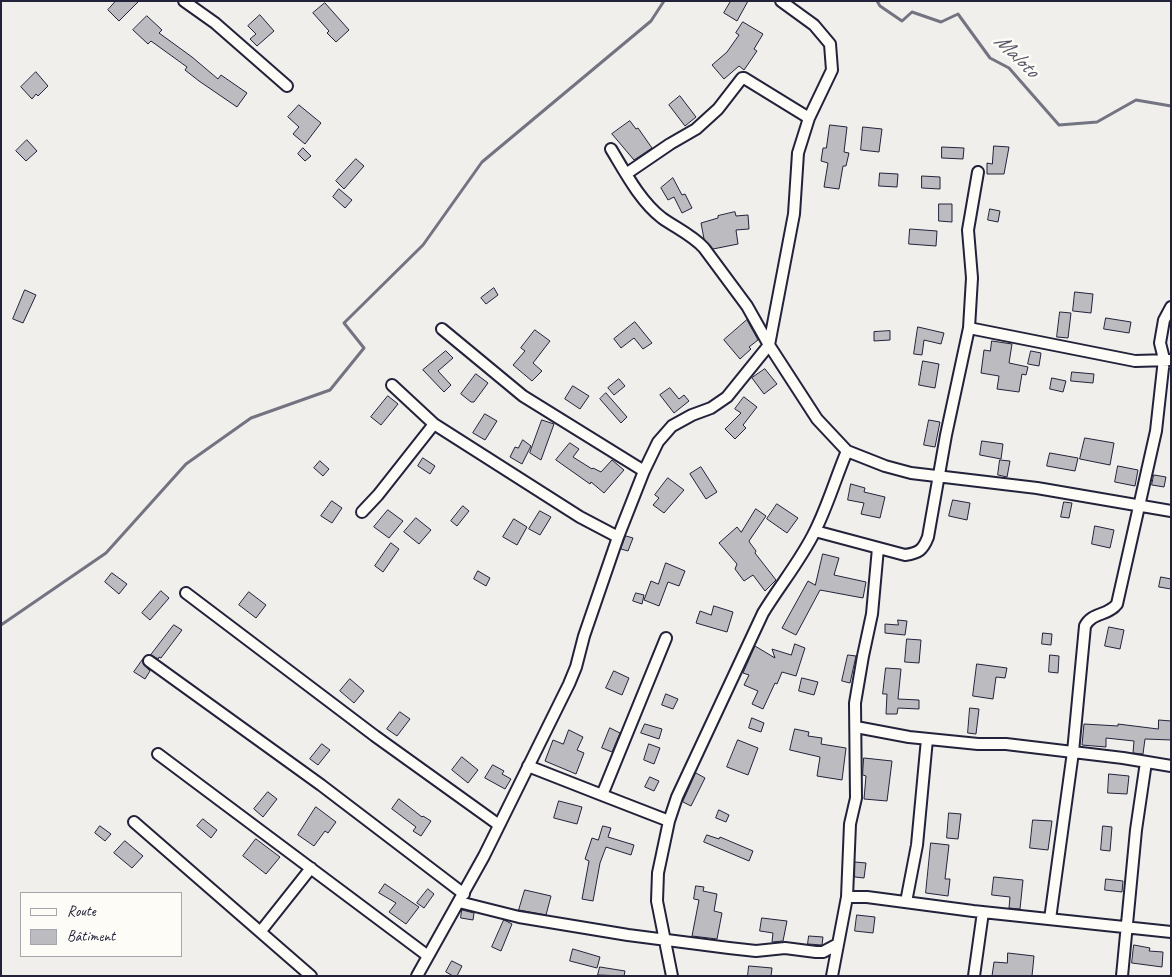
<!DOCTYPE html>
<html>
<head>
<meta charset="utf-8">
<style>
	body { margin:0 }
	#map { position:relative; width:1172px; height:977px; overflow:hidden; background:#f0efec; font-family:Caveat,sans-serif }
	canvas { display:block }
	.frame { position:absolute; inset:0; border:2px solid #22223b; pointer-events:none }
	.legend { position:absolute; left:20px; top:892px; width:162px; height:65px; box-sizing:border-box; background:#fdfcf7; border:1px solid #a5a5ac; margin:0; padding:6px 9px; list-style:none; font-size:15px; color:#22223b }
	.legend li { display:flex; align-items:center; gap:10px; height:25px }
	.legend b { width:25px; border:1px solid #a5a5ac }
</style>
</head>
<body>
<div id="map">
<canvas width="1172" height="977"></canvas>
<div class="frame"></div>
<ul class="legend">
<li><b style="height:6px;background:#fdfcf7"></b>Route</li>
<li><b style="height:14px;background:#bcbcc0"></b>Bâtiment</li>
</ul>
</div>
<script>
const g = document.querySelector('canvas').getContext('2d');
g.lineJoin = 'round';
function stroke(path, color, width, dash) { g.strokeStyle = color; g.lineWidth = width; g.lineCap = dash ? 'butt' : 'round'; g.setLineDash(dash || []); g.stroke(path); }
function fillPath(path, color) { g.fillStyle = color; g.fill(path, 'evenodd'); }
function write(font, color, halo, rows, align = 'center') {
  g.font = font + ' Caveat,sans-serif'; g.lineWidth = 5; g.setLineDash([]); g.textBaseline = 'middle'; g.strokeStyle = halo; g.fillStyle = color; for (const [text, x, y, turn = 0] of rows) {
    g.save(); g.translate(x, y); g.rotate((+turn || 0) * Math.PI / 180); g.textAlign = isNaN(turn) ? turn : align; if (halo) g.strokeText(text, 0, 0); g.fillText(text, 0, 0); g.restore();
  }
}
stroke(new Path2D(`
	M877,1L880,6L902,21L912,12L941,22L958,14L990,58L1009,68L1059,125L1097,122L1136,100L1171,106
	M1,625L106,553L186,464L251,418L330,390L364,348L344,323L423,245L482,162L651,21L664,1`), '#737381', 3);
const building = new Path2D(`
	M116,1H139L119,21L108,10Z
	M731,1H748L737,21L724,13Z
	M325,3L349,30L336,42L327,33L329,31L313,13Z
	M260,15L274,31L257,46L250,39L256,34L248,26Z
	M147,16L162,30L159,33L192,57L218,79L221,75L247,93L237,107L199,81L185,70L187,67L151,41L148,44L133,30Z
	M743,22L763,34L754,49L757,51L744,70L739,66L724,79L712,65L727,52L739,35L736,33Z
	M36,72L48,86L38,96L36,94L32,99L21,87Z
	M680,96L696,117L685,126L669,105Z
	M299,105L321,123L305,144L293,134L299,127L288,117Z
	M630,121L636,129L638,128L652,148L634,160L612,134Z
	M830,125L847,127L844,152L849,153L846,166H843L839,189L824,187L828,163L821,161L823,148H826Z
	M863,127L882,129L879,152L861,150Z
	M27,140L37,151L26,161L16,151Z
	M994,146L1009,147L1004,174H987V163L992,164Z
	M942,147L964,148L963,159L942,158Z
	M303,148L311,156L305,161L298,154Z
	M356,159L364,166L344,189L336,181Z
	M880,173L898,174L897,187L879,186Z
	M922,176L940,177V189L922,188Z
	M673,178L682,195L685,194L692,208L682,213L674,197L668,200L661,188Z
	M339,189L352,200L345,208L333,197Z
	M939,204H952V222L939,221Z
	M990,209L1000,211L998,222L988,220Z
	M735,212L736,216L748,215L749,229L736,230L738,244L713,249L704,239L701,223L718,218V216Z
	M910,229L937,231L936,246L909,244Z
	M494,288L498,295L486,304L481,298Z
	M25,290L36,295L23,323L13,319Z
	M1075,292L1093,294L1091,313L1073,311Z
	M1060,312L1071,313L1068,338L1057,337Z
	M1106,318L1131,322L1129,333L1104,329Z
	M747,320L758,340L749,347L751,349L740,359L724,340Z
	M635,322L652,343L643,349L634,338L621,348L614,339Z
	M918,327L944,333L941,344L924,340L922,355L914,354Z
	M535,330L550,341L533,363L542,371L532,381L513,365L525,351L521,348Z
	M890,331V340L874,341V332Z
	M992,341L1012,344L1009,363L1028,367L1026,375L1022,374L1019,392L997,389L999,376L981,373L984,350L990,351Z
	M446,351L453,358L438,371L451,385L444,392L423,370Z
	M1031,351L1041,353L1039,366L1028,364Z
	M923,361L939,364L935,388L919,385Z
	M765,369L777,384L764,394L752,378Z
	M1072,372L1094,374L1093,383L1071,381Z
	M476,374L488,383L474,402H471L461,394Z
	M1052,378L1066,381L1063,392L1050,389Z
	M619,379L625,386L614,395L608,388Z
	M573,386L589,396L580,409L565,399Z
	M670,388L679,399L684,395L689,401L674,413L660,395Z
	M606,393L627,417L621,423L600,399Z
	M388,396L398,404L381,425L371,417Z
	M744,397L757,407L743,425L746,428L735,439L725,429L741,413L735,409Z
	M485,414L497,421L485,440L473,433Z
	M542,420L554,424L541,460L530,453Z
	M929,420L940,422L935,447L924,445Z
	M1085,438L1114,443L1110,465L1080,459Z
	M523,440L531,446L522,464L510,457L515,447L518,448Z
	M982,441L1003,444L1001,459L980,455Z
	M570,443L579,449L573,457L592,469L593,468L601,472L612,460L624,470L604,493L591,482L590,484L556,460Z
	M1050,453L1078,458L1075,471L1047,466Z
	M423,458L435,466L430,474L418,466Z
	M1000,460L1010,461L1007,477L998,475Z
	M320,461L329,469L323,476L314,468Z
	M1118,466L1138,470L1135,486L1115,482Z
	M701,467L717,492L706,499L690,474Z
	M1154,475L1166,477L1164,487L1152,485Z
	M668,478L684,490L664,513L653,505L659,498L655,495Z
	M851,484L865,488L864,492L885,497L880,518L861,514L864,503L848,500Z
	M953,500L970,503L967,520L949,516Z
	M332,501L342,508L332,523L321,516Z
	M1064,502L1072,503L1069,518L1061,517Z
	M777,504L798,518L787,533L767,519Z
	M463,506L469,511L457,526L451,521Z
	M756,509L766,516L749,541L750,543L756,551L755,553L776,580L765,591L753,575L744,581L735,569L737,564L719,543L737,527L741,532Z
	M388,510L403,521L389,538L374,527Z
	M540,511L551,517L540,535L529,529Z
	M416,518L431,530L419,544L404,532Z
	M514,519L527,527L517,545L503,537Z
	M1095,526L1114,530L1110,548L1092,544Z
	M626,536L633,538L628,551L621,549Z
	M391,543L399,549L383,572L375,566Z
	M823,554L839,558L834,575L866,582L863,598L820,590L796,635L782,628L808,581L815,585Z
	M666,563L685,571L679,586L668,582L659,606L644,600L651,581L658,584Z
	M478,571L490,578L486,586L474,579Z
	M112,573L127,584L119,594L105,582Z
	M1161,577L1171,579V589L1159,587Z
	M161,591L169,598L150,620L142,613Z
	M249,592L266,605L256,618L239,605Z
	M636,593L644,595L642,604L633,601Z
	M714,606L733,612L727,632L696,623L700,611L711,615Z
	M898,620L907,621L905,635L885,633V624L898,625Z
	M174,625L182,630L161,658L159,657L158,659L151,655Z
	M1109,627L1124,630L1120,649L1105,646Z
	M1043,633L1052,634L1051,645L1042,644Z
	M907,639L921,640L919,663L905,662Z
	M795,644L805,648L796,676L782,672L777,684L775,683L763,709L752,704L758,691L744,685L749,675L743,673L755,646L775,658L772,649L791,655Z
	M848,655L856,656L850,683L842,681Z
	M1050,655L1059,656L1058,673L1049,672Z
	M143,659V664L150,671L145,679L134,672Z
	M977,664L1007,668L1005,678L996,677L993,699L973,696Z
	M886,668L901,669L898,699L919,700V709L898,708L897,714H886L887,694H883Z
	M614,671L629,678L622,695L606,688Z
	M802,678L818,682L814,695L799,691Z
	M350,679L364,691L354,703L340,691Z
	M666,694L678,699L673,709L662,705Z
	M970,708L979,709L976,734L968,733Z
	M400,712L410,719L397,736L387,729Z
	M752,718L764,723L761,732L749,728Z
	M1159,720L1171,721V740L1145,739L1143,754L1133,753L1134,741L1106,738V747L1082,745L1084,724L1118,726V724L1158,729Z
	M645,724L662,729L659,739L641,733Z
	M610,728L620,733L612,752L602,748Z
	M795,729L809,732L808,736L822,738L821,744L846,748L842,780L817,776L820,757L790,750Z
	M569,730L583,737L577,750L584,753L576,774L545,761L553,740L563,744Z
	M738,740L758,748L748,775L727,767Z
	M322,744L330,750L318,765L310,759Z
	M649,744L660,748L654,764L644,760Z
	M462,757L478,770L468,783L452,770Z
	M864,758L892,761L887,801L864,799L866,776L863,775Z
	M493,765L504,771L502,774L511,779L505,789L485,778Z
	M696,773L705,778L691,806L683,802Z
	M1109,774L1129,776L1127,794L1108,793Z
	M650,777L659,781L654,791L645,787Z
	M268,792L277,799L263,817L254,809Z
	M399,799L422,817L423,816L431,821L421,836L413,831L416,827L392,809Z
	M559,801L582,807L577,824L554,818Z
	M316,807L336,822L328,833L325,831L314,846L298,835Z
	M719,810L729,815L726,822L716,818Z
	M949,813L961,814L958,839L947,838Z
	M203,819L217,830L211,838L197,826Z
	M1033,820L1052,821L1048,850L1030,848Z
	M100,826L111,834L105,841L95,833Z
	M603,826L611,828L608,837L634,845L631,855L606,847L600,863L593,901L582,899L589,861L585,859L592,838L598,840Z
	M1103,826L1112,827L1110,851L1101,850Z
	M707,835L719,839L720,837L753,851L749,861L704,842Z
	M256,839L280,857L266,874L243,856Z
	M125,841L143,856L132,868L114,853Z
	M931,843L949,845L945,879H950L948,896L926,893Z
	M855,862L866,863L864,878L855,877Z
	M994,877L1023,880L1020,909L1009,908L1010,897L992,895Z
	M1106,879L1123,881L1122,892L1105,890Z
	M385,884L419,907L406,924L389,912L396,903L379,893Z
	M696,886L704,887L703,891L717,894L714,911L722,913L717,939L692,936L699,900L694,899Z
	M428,889L434,894L424,908L417,903Z
	M525,890L551,896L546,915L519,910Z
	M462,910L474,913L473,920L461,918Z
	M857,915L875,917L873,933L855,931Z
	M762,918L787,921L783,941L772,942L773,933L760,931Z
	M504,920L512,924L501,951L492,947Z
	M809,936L823,937L822,945L808,944Z
	M1134,945L1150,948L1149,951L1163,952L1162,967L1132,963Z
	M573,949L600,957L597,968L570,961Z
	M1008,953L1034,956L1032,976H992L994,962L1007,963Z
	M452,961L462,966L457,976H453L446,972Z
	M749,966L772,968L771,976H748Z
	M600,967L625,971L624,976L598,975Z`);
fillPath(building, '#bcbcc0');
stroke(building, '#22223b', 1);
const street = new Path2D(`
	M184,1L215,23L287,86
	M611,149C625,172 640,201 662,218C676,228 692,235 704,248L747,306L769,345L817,419L847,451L885,466L911,473L1037,488L1171,511
	M626,174L670,144L696,129L718,109L742,78H744L809,118
	M969,328L1135,361L1170,360
	M442,329L523,396L644,471
	M392,385L434,424L580,517L618,537
	M362,512L378,495L434,424
	M815,531L905,555C919,553 923,550 928,537L946,435L969,328L972,278L968,230L978,172
	M186,593L375,736L499,825
	M666,638L602,795L669,821
	M149,661L321,785L464,894
	M856,727L909,737L978,744H1006L1123,758L1171,766
	M158,754L428,956
	M528,766L602,795
	M134,822L311,976
	M847,897L850,824L856,798L855,703L863,656L872,614L878,548
	M459,902L519,917L628,935L729,948L756,951L785,948L816,952H823L838,944
	M906,902L917,845L927,739
	M1050,919L1073,752L1085,626C1092,612 1108,616 1117,604L1156,431L1164,359L1160,343L1164,320L1171,307
	M261,931L311,868
	M417,976L484,856L569,684L576,667L584,636L618,537L644,471L658,442L672,426L692,415L711,408L727,397L769,345L794,214L798,153L809,118L832,70L830,44L814,25L781,1
	M672,976L657,901L658,873L669,821L677,797L763,613C780,585 801,560 815,531C828,505 836,477 847,451
	M832,976L847,897H867L973,911L1171,932
	M974,976L983,912
	M1122,976L1136,830L1146,762`);
stroke(street, '#22223b', 14);
stroke(street, '#fdfcf7', 10);
write('italic 22px', '#58586a', '#fdfcf7', [
	["Maloto",1016,56,44]
]);
</script>
</body>
</html>
